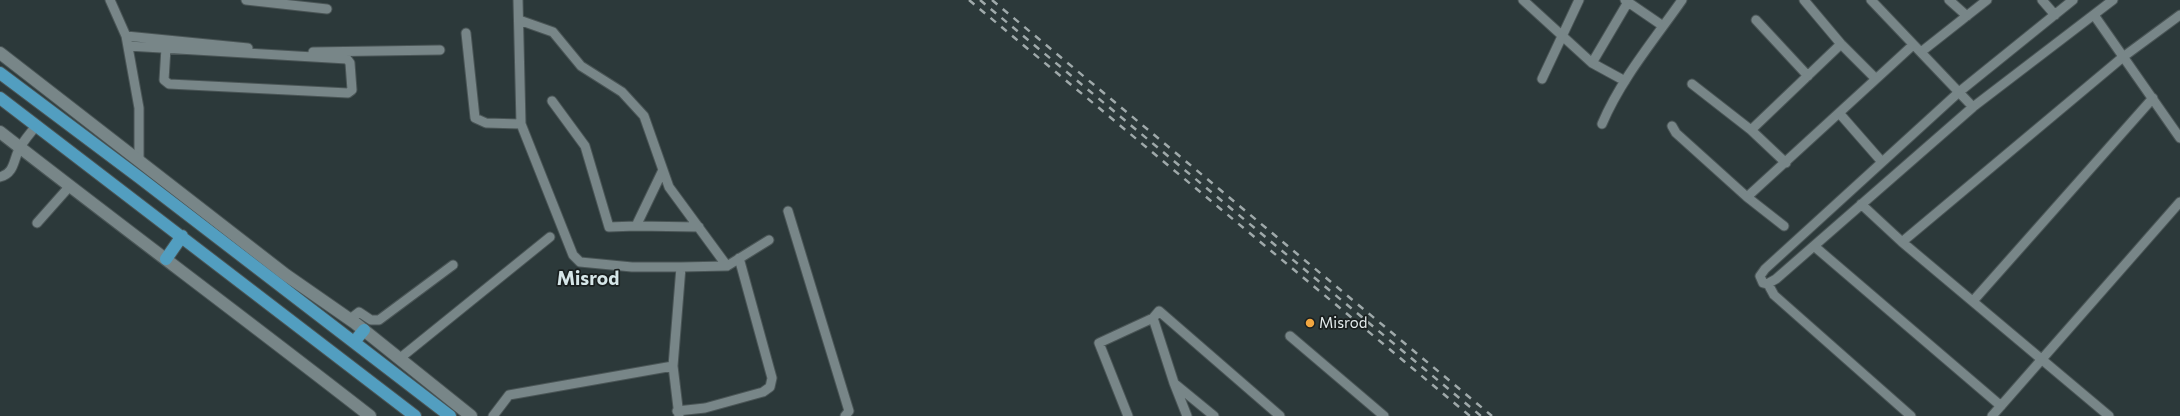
<!DOCTYPE html>
<html>
<head>
<meta charset="utf-8">
<style>
	body { margin:0 }
	canvas { display:block; background:#2c393a }
</style>
</head>
<body>
<canvas width="2180" height="416"></canvas>
<script>
const g = document.querySelector('canvas').getContext('2d');
g.lineJoin = 'round';
function stroke(path, color, width, dash) { g.strokeStyle = color; g.lineWidth = width; g.lineCap = dash ? 'butt' : 'round'; g.setLineDash(dash || []); g.stroke(path); }
function write(font, color, halo, rows, align = 'center') {
  g.font = font + ' Commissioner,sans-serif'; g.lineWidth = 3.5; g.setLineDash([]); g.textBaseline = 'middle'; g.strokeStyle = halo; g.fillStyle = color; for (const [text, x, y, turn = 0] of rows) {
    g.save(); g.translate(x, y); g.rotate((+turn || 0) * Math.PI / 180); g.textAlign = isNaN(turn) ? turn : align; if (halo) g.strokeText(text, 0, 0); g.fillText(text, 0, 0); g.restore();
  }
}
const street = new Path2D(`
	M110,0L126,36L139,108V161
	M246,0L327,9
	M518,0L521,124L573,255L580,262L632,267H681L673,366L679,416
	M1523,0L1592,63L1625,81
	M1625,0L1663,26
	M1804,0L1841,44L1876,79L1913,45
	M1871,0L1973,107
	M1949,0L1967,16
	M2042,0L2055,15
	M2073,0L1959,92L1765,269L1760,276L1763,283L1767,284L1776,279L1973,107L2113,0
	M2094,15L2180,138
	M519,20L553,32L581,66L622,92L644,116L669,187L727,266
	M1756,20L1808,76
	M466,33L475,118L486,123L521,124
	M126,36L248,48
	M128,46L347,59L350,63L352,90L348,93L169,84L164,80L166,48
	M313,52L440,50
	M1921,52L1987,0
	M1592,63L1628,2
	M1542,79L1579,0
	M1692,84L1751,130L1786,163
	M552,101L585,146L609,227L636,226L662,172
	M1840,114L1882,162
	M1602,124C1621,79 1654,40 1682,0
	M1672,126L1676,133L1747,197L1784,226
	M1751,130L1841,44
	M0,177C16,173 13,157 21,146C25,139 31,132 37,125
	M1747,197L1876,79
	M1861,204L1902,242L2109,416
	M788,211L849,411L845,416
	M37,223L69,187
	M636,226L699,227
	M1902,242L2123,57L2180,15
	M1814,246L2001,406
	M681,267L727,266L769,240
	M1768,284L1774,295L1911,416
	M1973,301L2153,98
	M1153,318L1174,383L1187,416
	M350,319L359,312L371,320H379L453,265
	M1290,336L1384,416
	M399,359L550,237
	M1175,384L1214,416
	M677,411L705,408L763,392L770,387L772,378L739,258
	M493,416L509,395L673,366
	M1128,416L1099,343L1153,318L1159,311L1280,416
	M1992,416L2180,202`);
const secondary = new Path2D(`
	M0,53L286,275L355,323L471,416
	M0,132C123,228 247,320 370,416`);
const primary = new Path2D(`
	M0,73L140,178L450,416
	M0,98L415,416
	M166,259L182,236
	M354,342L364,330`);
stroke(street, '#4a5556', 11);
stroke(secondary, '#4a5556', 14);
stroke(primary, '#4a5556', 14);
stroke(street, '#788688', 9);
stroke(secondary, '#788688', 12);
stroke(primary, '#529ec0', 12);
stroke(new Path2D(`
	M969,0L1470,416
	M980,0L1481,416
	M992,0L1492,416`), '#9fa9aa', 2.5, [7, 7]);
for (const [x, y, r, color] of [
	[1310,323,5,"#f1a640"]
]) { const dot = new Path2D(); dot.arc(x, y, r, 0, 2 * Math.PI); g.fillStyle = color; g.fill(dot); stroke(dot, '#191f1f', 1.5); }
write('15px', '#e5edee', '#191f1f', [
	["Misrod",1319,323]
], 'left');
write('bold 19px', '#d6e6e8', '#191f1f', [
	["Misrod",588,279]
]);
</script>
</body>
</html>
